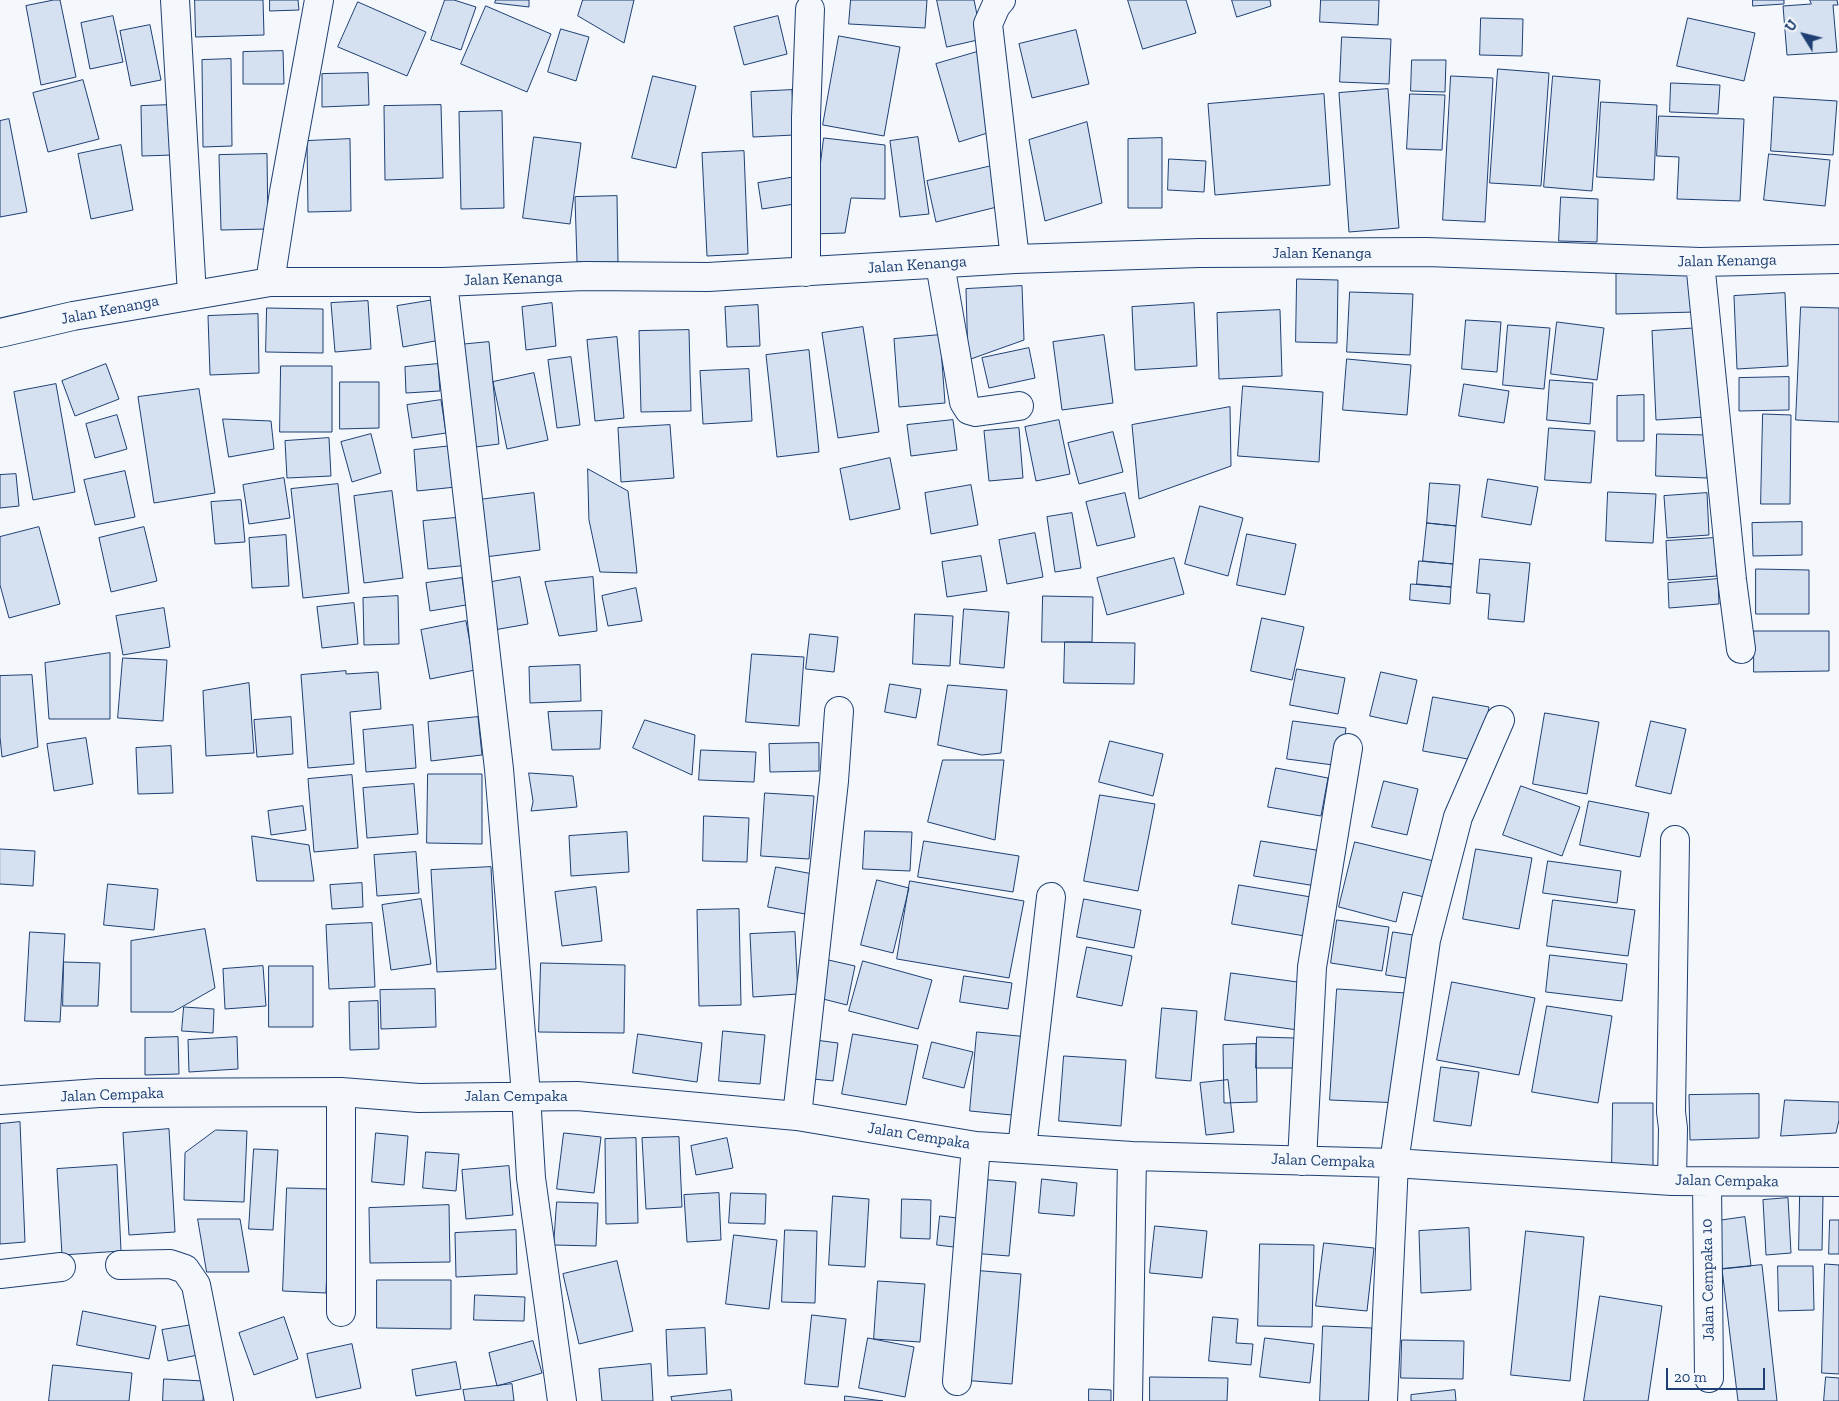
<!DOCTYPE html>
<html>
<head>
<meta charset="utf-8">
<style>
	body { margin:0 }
	#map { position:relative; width:1839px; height:1401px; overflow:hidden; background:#f4f7fb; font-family:"Zilla Slab",serif }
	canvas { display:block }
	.north { position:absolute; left:1779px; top:10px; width:50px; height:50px; -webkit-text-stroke:4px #f4f7fb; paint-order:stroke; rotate:306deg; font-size:14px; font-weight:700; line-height:20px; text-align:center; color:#1d3f73 }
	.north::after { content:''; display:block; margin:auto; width:18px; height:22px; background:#1d3f73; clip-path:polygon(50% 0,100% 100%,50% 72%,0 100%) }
	.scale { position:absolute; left:1666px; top:1368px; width:99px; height:22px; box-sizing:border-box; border:2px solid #1d3f73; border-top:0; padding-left:6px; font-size:15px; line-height:18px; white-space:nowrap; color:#1d3f73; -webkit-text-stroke:4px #f4f7fb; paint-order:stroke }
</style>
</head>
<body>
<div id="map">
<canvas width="1839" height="1401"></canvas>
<div class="north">U</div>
<div class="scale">20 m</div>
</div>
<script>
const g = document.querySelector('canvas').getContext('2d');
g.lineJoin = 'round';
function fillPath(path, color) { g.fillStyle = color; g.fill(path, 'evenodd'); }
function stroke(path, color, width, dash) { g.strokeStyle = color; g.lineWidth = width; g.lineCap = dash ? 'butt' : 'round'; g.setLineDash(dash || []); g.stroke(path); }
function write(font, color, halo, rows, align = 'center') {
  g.font = font + ' "Zilla Slab",serif'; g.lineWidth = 4; g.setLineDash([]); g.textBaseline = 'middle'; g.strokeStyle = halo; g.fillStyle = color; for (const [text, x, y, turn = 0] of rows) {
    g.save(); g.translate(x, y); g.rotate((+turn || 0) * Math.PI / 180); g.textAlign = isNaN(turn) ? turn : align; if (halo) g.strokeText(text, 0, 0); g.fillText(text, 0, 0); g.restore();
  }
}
const building = new Path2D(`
	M54,0H60L76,77L41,85L26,6Z
	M195,0H263L264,35L196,37Z
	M270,0H298L299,10L270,11Z
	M445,0H454L476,7L461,50L431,40Z
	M496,0H529V7L495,3Z
	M583,0H634L624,43L578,16Z
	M851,0H927L925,28L849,24Z
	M937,0H974L982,39L947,47Z
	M1128,0H1186L1196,33L1143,49Z
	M1232,0H1270L1271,6L1237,17Z
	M1321,0H1379L1378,25L1320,22Z
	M1753,0H1784V4L1753,6Z
	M1810,0H1837L1838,5H1833L1837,52L1787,55L1783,6L1811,4Z
	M358,2L426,32L407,76L338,47Z
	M486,6L551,34L527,92L461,64Z
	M113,16L123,62L90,69L81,23Z
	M778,16L787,54L744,65L734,27Z
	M1481,18L1523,19L1522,56L1480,55Z
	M1688,18L1755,33L1744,81L1677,66Z
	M150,25L161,80L131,86L120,31Z
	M561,29L589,37L576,81L548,72Z
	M1076,30L1089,84L1032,98L1019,44Z
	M839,36L900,47L884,136L823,125Z
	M1342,37L1391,39L1389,84L1340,82Z
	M283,51L284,84H243V52Z
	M977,52L1000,129L959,142L936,64Z
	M231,59L232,146L203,147L202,60Z
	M1412,60H1446L1445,92L1411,91Z
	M1498,69L1549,73L1541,186L1490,183Z
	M368,73L369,105L322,107V74Z
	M653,76L696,86L676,168L632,158Z
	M1451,76L1493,78L1485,222L1443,220Z
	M1553,76L1600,80L1592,191L1544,187Z
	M83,80L99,139L48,152L33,93Z
	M1671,83L1720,85L1718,114L1670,112Z
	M1388,89L1399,228L1349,232L1339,93Z
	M792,90L794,135L753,137L751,92Z
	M1324,94L1330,185L1215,195L1208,104Z
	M1410,94L1445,95L1442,150L1407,149Z
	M1774,97L1837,101L1833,155L1771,151Z
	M1601,102L1657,105L1654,180L1597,177Z
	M172,105L173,155L142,156L141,106Z
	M441,105L443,178L385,180L384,106Z
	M502,111L504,208L461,209L459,112Z
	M1659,116L1744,119L1740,201L1677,199L1679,157L1657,156Z
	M9,119L27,212L0,217V121Z
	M1087,122L1102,203L1045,221L1029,140Z
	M534,137L581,143L570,224L523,218Z
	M918,137L929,214L900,217L890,141Z
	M824,138L885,145V199L851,198L845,233L812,234Z
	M1162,138V208H1128V139Z
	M350,139L351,211L308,212L307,141Z
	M121,145L133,210L91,219L78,154Z
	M744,151L748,254L707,256L702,153Z
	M267,154L268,229L221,230L219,155Z
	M1769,154L1830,160L1825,206L1764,200Z
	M1169,159L1206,161L1204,192L1168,190Z
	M996,165L1005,205L936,222L927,181Z
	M796,177L801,203L762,209L758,183Z
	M617,196L618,262H577L575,197Z
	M1561,197L1598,199L1597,242L1559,241Z
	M1695,269L1696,312L1616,314V271Z
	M1297,279L1338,280L1337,343L1296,342Z
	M1022,286L1024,340L968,360L966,289Z
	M1350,292L1413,294L1410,355L1347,352Z
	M1785,293L1788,366L1737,369L1734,296Z
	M434,300L440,340L403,347L397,306Z
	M368,301L371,349L335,352L331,303Z
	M552,303L556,346L526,350L522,307Z
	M1194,303L1197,366L1135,370L1132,307Z
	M758,305L760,346L727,347L725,307Z
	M1801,307L1839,308V422L1796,420Z
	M267,308L323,309V353L266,352Z
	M1280,310L1282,376L1219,379L1217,313Z
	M258,314L259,373L210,375L208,316Z
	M1466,320L1501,322L1497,372L1462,369Z
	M1557,322L1604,328L1597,380L1551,374Z
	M1508,325L1550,328L1544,389L1503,385Z
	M863,327L879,432L838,438L822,333Z
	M1700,328L1705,417L1656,420L1652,331Z
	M689,330L691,411L641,412L639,331Z
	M940,335L945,403L899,407L894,339Z
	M1104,335L1113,403L1062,410L1053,342Z
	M617,337L624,418L595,421L587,340Z
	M489,342L499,444L468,448L458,345Z
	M1029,348L1035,378L989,388L982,358Z
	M809,350L819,452L777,457L766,355Z
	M571,357L580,425L557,428L548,360Z
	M1347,359L1411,365L1407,415L1343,410Z
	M106,364L119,399L75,416L62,381Z
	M438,364L440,391L406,393L405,367Z
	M281,366H332V432H280Z
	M749,369L752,421L703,424L700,371Z
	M534,373L548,440L507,449L493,382Z
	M1789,377V410L1739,411V378Z
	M1550,380L1593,383L1590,424L1547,420Z
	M340,382H379V428L340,429Z
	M56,384L75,492L33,500L14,392Z
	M1464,384L1509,391L1504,423L1459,416Z
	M1243,386L1323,392L1319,462L1238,456Z
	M199,389L215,493L154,503L138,397Z
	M1644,395V441H1617V396Z
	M441,400L446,433L412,438L407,405Z
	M1230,407L1231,466L1139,499L1132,425Z
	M1763,414L1791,415L1790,504H1761Z
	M117,415L127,449L95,458L86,424Z
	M223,419L271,421L274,449L229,457Z
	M953,420L957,450L911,456L907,425Z
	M1059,420L1070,474L1036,481L1025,427Z
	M670,425L674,478L621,482L618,428Z
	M1019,428L1023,478L989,481L984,431Z
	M1549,428L1595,431L1591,483L1545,480Z
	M1113,432L1123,472L1079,484L1068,443Z
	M371,434L381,473L352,482L341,442Z
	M1657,434L1709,435L1707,478L1656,476Z
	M329,438L331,476L287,478L285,441Z
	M452,446L456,487L417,491L414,450Z
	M890,458L900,509L850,520L840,469Z
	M588,469L628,491L637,573L600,572L589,520Z
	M125,471L135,517L95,525L84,480Z
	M16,474L19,506L0,508V475Z
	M284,478L290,518L249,524L243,485Z
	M1488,479L1538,487L1531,525L1482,517Z
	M1430,483L1460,485L1456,526L1427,523Z
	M338,484L349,593L303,598L291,489Z
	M971,485L978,525L931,534L925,493Z
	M392,491L403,578L364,583L354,496Z
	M1608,492L1656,494L1653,543L1606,541Z
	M534,493L540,550L485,557L478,500Z
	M1125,493L1135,537L1097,546L1086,502Z
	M1707,493L1709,535L1667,538L1664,496Z
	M241,500L245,542L215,544L211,502Z
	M1200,506L1243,518L1228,576L1185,564Z
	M1072,513L1081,568L1055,572L1047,517Z
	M465,517L470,565L428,569L423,521Z
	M1802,522V555L1753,556L1752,523Z
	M1427,523L1456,526L1453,564L1423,561Z
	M39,527L60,604L9,618L0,585V537Z
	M144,527L157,581L111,592L99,538Z
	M1035,533L1043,577L1007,584L999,540Z
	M1247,534L1296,544L1285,595L1237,585Z
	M286,535L289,586L252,588L249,538Z
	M1714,538L1717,576L1668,580L1666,541Z
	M981,556L987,591L947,597L942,562Z
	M1174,558L1184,594L1107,615L1097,578Z
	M1480,559L1530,563L1524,622L1488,619L1490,594L1477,593Z
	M1419,561L1453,564L1451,587L1417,584Z
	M1756,569L1809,570V614H1756Z
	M520,577L528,624L488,631L480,584Z
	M593,577L597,631L559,636L545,582Z
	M462,578L466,605L430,611L426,583Z
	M1718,579L1719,604L1669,608L1668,583Z
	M1411,584L1451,587L1450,604L1410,600Z
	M636,588L642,621L608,626L602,596Z
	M398,596L399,644L364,645L363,598Z
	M1043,596L1093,597L1092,642H1042Z
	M354,603L358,644L322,648L317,607Z
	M164,608L170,647L123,655L116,616Z
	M964,609L1009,612L1004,668L960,664Z
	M915,614L953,616L950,666L913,664Z
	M1262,618L1304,627L1292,680L1251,671Z
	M466,621L475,670L430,679L421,630Z
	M1754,631H1829V671L1754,672Z
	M810,634L838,637L834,672L806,669Z
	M1065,642L1135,643L1134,684L1064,683Z
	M110,653V719H49L45,663Z
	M752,654L804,657L799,726L746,722Z
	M123,658L167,660L163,721L118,718Z
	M580,665L581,701L530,703L529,667Z
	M1297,669L1345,678L1338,714L1290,705Z
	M346,671V674L378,672L381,709L350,712L354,764L308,768L301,675Z
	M1381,672L1417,680L1407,724L1370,716Z
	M32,675L38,747L2,757L0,737V676Z
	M249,683L254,753L206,756L203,691Z
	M890,684L921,689L916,718L885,712Z
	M948,685L1007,690L1001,753L982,755L938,745Z
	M1433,697L1489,707L1479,761L1423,751Z
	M602,711L600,749L552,750L548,712Z
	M1545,713L1599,722L1587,794L1533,784Z
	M291,717L293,754L257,757L254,720Z
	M478,717L482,755L431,761L428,722Z
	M645,720L695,735L692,775L633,748Z
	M1293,721L1346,728L1341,766L1287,759Z
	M1651,721L1686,729L1671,794L1636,786Z
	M413,725L416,768L366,772L363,730Z
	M86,738L93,784L54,791L47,744Z
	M1110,741L1163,754L1153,796L1099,782Z
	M819,743V771L770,772L769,744Z
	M171,746L173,793L138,794L136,748Z
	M701,750L756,752L754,782L699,780Z
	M943,760H1004L995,840L928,822Z
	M1276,768L1328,778L1321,816L1268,807Z
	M529,773L573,776L577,807L531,811L533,802Z
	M428,774H482V844L427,843Z
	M352,775L358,848L314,852L308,779Z
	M1384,781L1418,789L1407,835L1372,827Z
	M414,784L418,834L367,838L363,788Z
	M1521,786L1580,807L1562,856L1503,835Z
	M765,793L814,796L809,859L761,856Z
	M1100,795L1155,804L1138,891L1084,881Z
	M1589,801L1649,813L1640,857L1580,845Z
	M303,806L306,830L271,835L268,811Z
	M704,816L749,818L747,862L703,861Z
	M865,831L912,832L910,871L863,869Z
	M627,832L629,872L571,876L569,836Z
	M252,836L309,845L314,881H257Z
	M924,841L1019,856L1013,892L918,877Z
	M1261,841L1322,851L1316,886L1254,876Z
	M1355,842L1442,863L1433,899L1403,892L1396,922L1339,907Z
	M0,849L35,851L33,886L0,884Z
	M1476,849L1532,858L1519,929L1463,919Z
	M416,852L419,893L377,896L374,855Z
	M1548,861L1621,871L1617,903L1543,893Z
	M491,867L496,969L437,972L431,870Z
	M776,867L813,874L805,914L768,907Z
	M877,880L909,888L893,953L861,945Z
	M910,881L1024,901L1009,978L897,959Z
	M362,883L363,907L332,909L330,885Z
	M108,884L158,889L154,930L104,925Z
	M1239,885L1311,897L1305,936L1232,924Z
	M596,887L602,941L562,946L555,892Z
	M421,899L431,964L391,970L382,905Z
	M1084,899L1141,910L1134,948L1077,937Z
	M1553,900L1635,910L1628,956L1547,946Z
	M739,909L741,1005L699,1006L697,910Z
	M1337,920L1389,927L1382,971L1331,963Z
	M372,923L375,987L329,989L326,925Z
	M205,929L215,988L173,1012H131V941Z
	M30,932L65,934L60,1022L25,1021Z
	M795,932L798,994L753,997L750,934Z
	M1393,932L1426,937L1419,980L1386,975Z
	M1087,947L1132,956L1122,1006L1077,997Z
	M1550,955L1627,964L1622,1001L1546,992Z
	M824,959L855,966L847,1005L815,997Z
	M863,961L932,980L918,1029L849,1011Z
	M64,962L100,963L98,1006H63Z
	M541,963L625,965L624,1033L539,1032Z
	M263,966L266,1006L225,1009L223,969Z
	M269,966H313V1027H269Z
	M1231,973L1305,983L1298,1030L1225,1020Z
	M964,976L1012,983L1008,1009L960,1002Z
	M1452,982L1535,998L1519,1075L1437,1060Z
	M435,989L436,1027L381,1029L380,990Z
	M1337,989L1407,993L1401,1103L1330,1100Z
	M378,1001L379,1049L350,1050L349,1002Z
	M1547,1006L1612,1016L1598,1103L1532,1092Z
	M184,1007L214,1009L213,1033L182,1031Z
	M1162,1008L1197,1011L1191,1081L1156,1078Z
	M723,1031L765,1035L760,1084L719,1081Z
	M977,1032L1029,1037L1022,1116L970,1111Z
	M638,1034L702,1043L697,1082L633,1073Z
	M853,1034L918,1045L906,1105L842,1094Z
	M178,1037L179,1074L145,1075V1038Z
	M237,1037L238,1069L189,1072L188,1040Z
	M1257,1037L1295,1038L1294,1068H1256Z
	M808,1039L838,1043L833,1081L803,1078Z
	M932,1042L973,1052L964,1088L923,1078Z
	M1256,1044L1257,1102L1224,1103L1223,1045Z
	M1064,1056L1126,1060L1121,1126L1059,1121Z
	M1441,1067L1479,1072L1471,1126L1434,1121Z
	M1228,1080L1234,1132L1206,1135L1200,1083Z
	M1759,1094V1138L1690,1140L1689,1095Z
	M1785,1100L1839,1102V1120L1836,1133L1781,1136Z
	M1613,1103H1653V1166L1612,1165Z
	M20,1122L25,1242L0,1244V1124Z
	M169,1129L175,1232L129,1235L123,1133Z
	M216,1130L247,1131L244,1202L184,1200L185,1153Z
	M376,1133L408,1136L404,1185L372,1182Z
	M564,1133L601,1137L594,1193L557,1189Z
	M679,1137L682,1207L646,1209L642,1138Z
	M636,1138L638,1223L606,1224L605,1139Z
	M727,1138L733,1168L696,1175L691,1146Z
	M254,1149L278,1150L273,1230L249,1229Z
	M426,1152L459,1154L456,1191L423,1188Z
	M117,1165L121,1251L62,1255L57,1169Z
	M509,1166L513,1215L466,1219L462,1170Z
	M978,1179L1016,1182L1009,1256L971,1253Z
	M1042,1179L1077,1183L1074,1216L1039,1213Z
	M287,1188L330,1189L326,1293L283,1291Z
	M719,1193L721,1240L687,1242L684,1195Z
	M731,1193L766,1194L765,1224L729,1223Z
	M833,1196L869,1199L865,1267L829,1265Z
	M1800,1196H1823L1822,1250H1799Z
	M1788,1198L1791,1253L1766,1255L1763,1200Z
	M902,1199L931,1200L930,1239L901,1238Z
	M557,1202L598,1203L596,1246L554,1245Z
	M449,1205L450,1262L370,1263L369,1208Z
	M940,1216L966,1219L962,1248L937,1245Z
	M1745,1217L1751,1266L1722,1269L1717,1221Z
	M198,1219H240L249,1272H207Z
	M1830,1220H1839V1254H1829Z
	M1155,1226L1207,1231L1202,1278L1150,1273Z
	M1469,1228L1471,1290L1421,1293L1419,1231Z
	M516,1230L517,1274L456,1277L455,1233Z
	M785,1230L817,1231L815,1303L782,1302Z
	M1526,1231L1584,1237L1570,1381L1511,1375Z
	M734,1235L777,1240L769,1309L726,1304Z
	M1324,1243L1374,1248L1367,1311L1316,1306Z
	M1260,1244L1314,1245L1312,1327L1258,1326Z
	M617,1261L633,1331L579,1344L563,1274Z
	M1825,1264L1839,1265V1374L1822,1373Z
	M1762,1265L1777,1401H1738L1722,1269Z
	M1778,1266H1813L1814,1310L1779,1311Z
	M971,1270L1021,1274L1012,1384L962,1380Z
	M377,1280H451V1329L377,1328Z
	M878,1281L925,1284L920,1342L874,1339Z
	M475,1295L525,1297L524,1321L474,1320Z
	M1600,1296L1662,1306L1648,1401H1584Z
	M83,1311L156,1326L149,1359L77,1345Z
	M812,1315L846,1319L838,1387L805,1384Z
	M284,1317L298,1359L254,1375L239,1333Z
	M1213,1317L1238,1319L1236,1343L1253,1344L1251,1365L1209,1361Z
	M198,1324L203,1354L168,1361L162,1330Z
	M1323,1326L1372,1328L1369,1401H1320Z
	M705,1328L707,1374L668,1376L666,1330Z
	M868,1338L914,1347L905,1397L859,1388Z
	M1265,1338L1314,1344L1310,1383L1260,1377Z
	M1402,1340L1464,1341L1463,1379L1401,1378Z
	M533,1341L542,1373L497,1386L489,1353Z
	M352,1344L361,1388L316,1398L307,1354Z
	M456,1362L461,1389L416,1396L412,1370Z
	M651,1364L653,1401H602L599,1369Z
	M53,1365L132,1373L129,1401H49Z
	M1150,1377L1228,1378L1227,1401H1150Z
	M1826,1377L1839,1378V1401H1824Z
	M164,1379L204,1381L203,1401H163Z
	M512,1384L514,1401H465L463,1390Z
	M1089,1389L1111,1390V1401H1089Z
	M731,1390L732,1401H672L671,1397Z
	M1455,1390L1456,1401H1411V1395Z
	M845,1396L883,1401H845Z`);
fillPath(building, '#d5e0f0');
stroke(building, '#1d3f73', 1);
const minor = new Path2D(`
	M175,0L192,295
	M1001,0L996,6L988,24L1015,259
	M1700,262L1732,580L1741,649
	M940,264L964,402L969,410L976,412L1019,406
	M806,272V117L810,9
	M270,282L284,192L319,0
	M443,282L499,769L526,1095L531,1178L562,1401
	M0,333L73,316L270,282H443L585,276L708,277L1015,259L1199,253L1427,252L1700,262L1839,259
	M341,1092V1312
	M0,1100L99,1093L341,1092L419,1098L577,1096L797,1116L976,1146L1132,1156L1394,1163L1672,1181L1839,1182
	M797,1116L834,781L839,711
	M1022,1148L1051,897
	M1302,1161L1312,967L1348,748
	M1672,1181L1673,1128L1671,1112L1675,840
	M1707,1182L1709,1378
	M120,1265L170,1264L185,1269L196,1285L219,1401
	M0,1274L61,1267
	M957,1381L976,1146
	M1128,1401L1132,1156
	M1383,1401L1394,1163L1426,940L1458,817L1500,720`);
stroke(minor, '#1d3f73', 30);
stroke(minor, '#f4f7fb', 28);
write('16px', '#1d3f73', '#f4f7fb', [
	["Jalan Kenanga",1322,253],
	["Jalan Kenanga",1727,261,-1],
	["Jalan Kenanga",917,265,-4],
	["Jalan Kenanga",513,279,-2],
	["Jalan Kenanga",110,310,-11],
	["Jalan Cempaka",112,1095,-2],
	["Jalan Cempaka",516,1096],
	["Jalan Cempaka",919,1136,9],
	["Jalan Cempaka",1323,1161,2],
	["Jalan Cempaka",1727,1181,1],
	["Jalan Cempaka 10",1708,1280,-91]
]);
</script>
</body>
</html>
